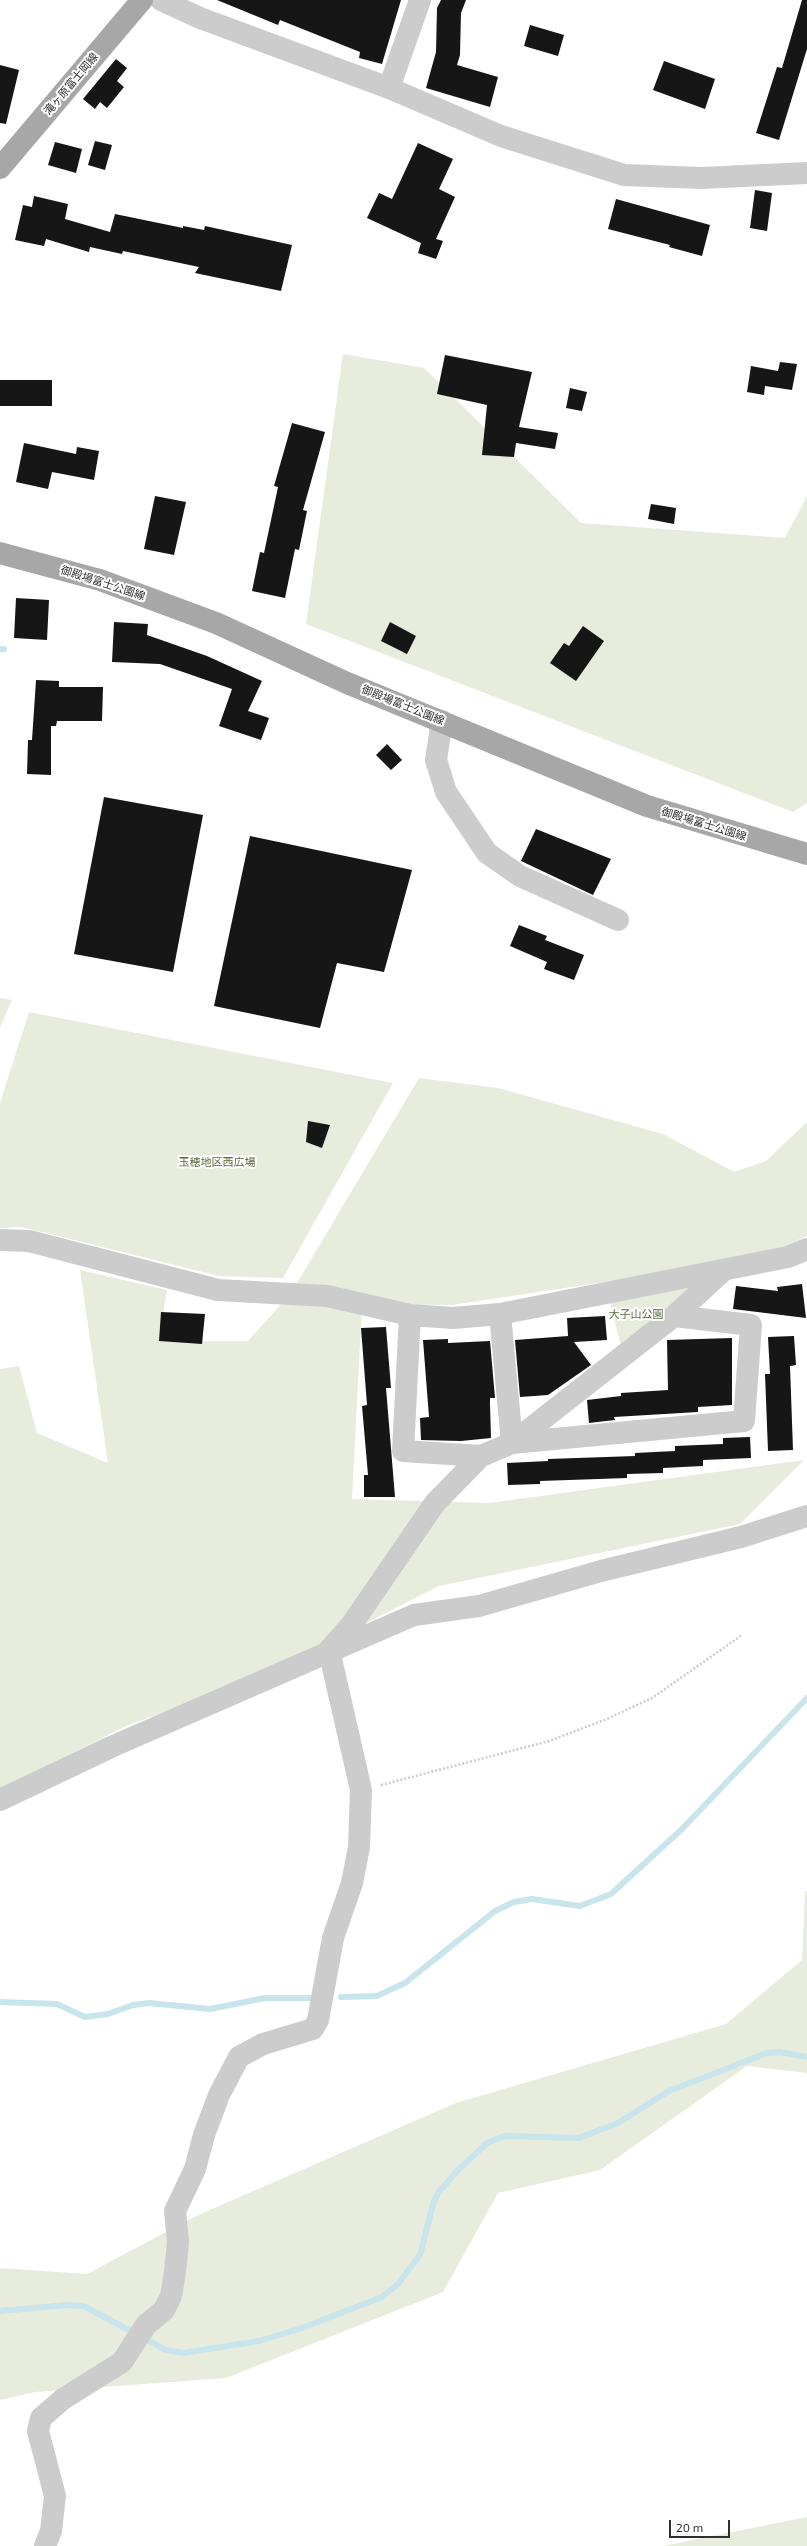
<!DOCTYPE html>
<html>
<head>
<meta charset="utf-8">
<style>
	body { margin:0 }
	#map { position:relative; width:807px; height:2546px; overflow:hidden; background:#fff; font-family:"Exo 2",sans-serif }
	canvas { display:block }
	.scale { position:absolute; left:669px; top:2520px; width:61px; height:18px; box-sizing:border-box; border:2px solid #2f2f2f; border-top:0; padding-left:5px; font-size:12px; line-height:14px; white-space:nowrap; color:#2f2f2f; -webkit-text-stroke:3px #fff; paint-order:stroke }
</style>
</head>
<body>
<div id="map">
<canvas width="807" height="2546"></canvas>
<div class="scale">20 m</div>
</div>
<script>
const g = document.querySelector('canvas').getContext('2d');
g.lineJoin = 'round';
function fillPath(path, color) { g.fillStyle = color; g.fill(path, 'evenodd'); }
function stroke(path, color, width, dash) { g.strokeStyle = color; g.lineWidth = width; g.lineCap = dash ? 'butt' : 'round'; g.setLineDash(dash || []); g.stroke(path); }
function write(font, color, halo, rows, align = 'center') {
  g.font = font + ' "Exo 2","Noto Sans JP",sans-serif'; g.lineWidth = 4; g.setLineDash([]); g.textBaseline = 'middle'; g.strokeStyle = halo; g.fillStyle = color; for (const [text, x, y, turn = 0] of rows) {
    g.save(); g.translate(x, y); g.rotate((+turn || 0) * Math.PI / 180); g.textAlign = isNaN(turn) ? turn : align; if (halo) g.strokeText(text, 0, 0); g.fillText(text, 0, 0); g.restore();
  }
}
fillPath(new Path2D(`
	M343,354L424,368L581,523L785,538L807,496V803L793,812L306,624Z
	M0,998L12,1000L0,1028Z
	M29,1012L393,1083L283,1278L219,1276L22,1227L0,1228V1103Z
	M419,1078L498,1088L663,1134L734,1172L766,1161L807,1122V1236L757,1259L452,1305L362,1304L352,1499L489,1503L804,1460L740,1524L439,1586L260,1677L126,1726L0,1789V1369L19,1366L37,1433L108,1463L80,1270L167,1290L159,1341H248L291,1293Z
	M711,1276L622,1350L609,1298Z
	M807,1891V2073L747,2066L600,2170L498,2193L443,2292L226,2378L35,2392L0,2400V2268L87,2274L196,2216L456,2103L726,2024L802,1960L805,1892Z
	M807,2517V2546H663Z`), '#e7ecdc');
stroke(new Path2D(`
	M0,649H4
	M341,1997L377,1996L405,1983L495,1911L514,1902L532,1899L580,1906L611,1894L682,1829L807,1698
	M0,2002L57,2004L85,2017L108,2014L133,2005L149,2003L210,2009L265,1998H311
	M0,2311L67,2305L84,2306L166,2350L183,2353L259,2341L302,2328L382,2297L398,2284L420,2255L433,2204L438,2193L458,2170L487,2143L504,2136L579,2138L618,2123L669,2091L767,2053L780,2052L807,2057`), '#c8e4ec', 6);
fillPath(new Path2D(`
	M217,0H401L382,64L359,58L360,52L280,20L278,25Z
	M441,0H466L461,13L460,55L457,65L498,77L490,107L426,88L436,52L437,8Z
	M802,0H807V49L779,140L756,133L777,67L782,68Z
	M530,25L564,35L558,56L524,46Z
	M116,59L127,68L117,81L124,87L107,108L100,102L95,109L83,99Z
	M664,61L715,79L705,109L653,90Z
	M0,65L19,70L6,124L0,123Z
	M95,141L112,145L105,170L88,165Z
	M55,142L82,149L76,173L48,165Z
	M418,143L453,159L439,189L455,197L436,239L443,241L436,259L418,253L421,243L367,218L379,193L392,199Z
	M755,190L772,193L767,231L750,228Z
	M34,196L68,204L65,219L110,232L115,214L183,228V226L204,230L205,226L292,245L281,291L195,273L199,267L123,251L122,254L90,247L89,252L46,239L44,246L15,240L23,205L32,207Z
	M616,199L710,225L702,256L669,247L670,245L608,229Z
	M445,355L532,372L519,427L558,433L555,449L516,443L514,457L482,455L487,405L437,394Z
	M780,362L797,364L792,390L765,386L764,395L747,392L751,366L778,371Z
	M0,380H52V406H0Z
	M570,388L587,392L582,411L566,408Z
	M292,423L325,432L303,510L307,511L299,550L295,549L285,598L252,591L260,552L264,553L278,487L274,486Z
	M24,443L76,454L77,447L99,451L94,480L52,472L48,489L16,482Z
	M155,496L186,502L174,555L144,549Z
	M651,504L676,508L674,524L648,519Z
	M16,598L49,600L47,640L14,638Z
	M114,622L148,624L147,635L207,656L262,681L248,711L269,718L261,740L219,726L232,689L160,664L112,662Z
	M390,622L416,636L407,654L381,641Z
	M583,626L604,641L576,681L550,663L564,643L569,646Z
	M36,680L59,681V687H103L102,721H57L56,726H51V775L27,774L28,740H32Z
	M387,744L402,760L391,770L376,755Z
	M104,797L203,815L173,972L74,954Z
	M536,829L611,859L593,895L521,861Z
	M250,836L412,870L384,972L337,963L320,1028L214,1006Z
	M519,925L547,936L545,940L584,955L574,980L544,969L547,962L510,946Z
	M308,1121L330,1125L322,1148L306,1142Z
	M802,1284L806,1318L733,1309L736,1286L778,1291L777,1287Z
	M161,1312L205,1314L202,1344L159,1341Z
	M605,1316L607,1340L574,1342L591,1365L548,1395L520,1397L515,1340L568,1336L567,1318Z
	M386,1327L391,1388H386L395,1497H364V1475H368L362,1406L367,1405L361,1328Z
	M794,1336L796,1365L790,1366L793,1450L768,1451L765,1374H770L768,1337Z
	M732,1338V1405L698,1407V1412L614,1417L615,1420L589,1423L587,1400L621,1396V1393L668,1390L667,1340Z
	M448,1339V1343L490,1341L495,1398H490V1404L491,1438L461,1441L421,1440L420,1418L429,1417L423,1340Z
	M750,1437L751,1458L703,1460V1466L663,1468V1473L627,1474V1478L540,1481V1484L508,1485L507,1463L548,1461V1459L635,1456V1453L675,1451V1446L723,1444V1438Z`), '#161616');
stroke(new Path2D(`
	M381,1785L549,1741L607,1719L652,1698L742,1635`), '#ccc', 2.5, [2, 2]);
stroke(new Path2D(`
	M161,0L200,18L389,88L501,136L624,175L701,178L807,173
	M389,88L420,0
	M442,721L436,760L446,792L487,853L520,876L618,920
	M0,1240L29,1241L218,1290L327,1296L410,1315L453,1318L500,1314L788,1257L807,1249
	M500,1314L512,1443L744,1421L751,1325L674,1316
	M410,1315L403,1451L481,1456
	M0,1800L111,1747L414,1615L479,1606L601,1571L741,1537L807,1516
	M45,2546L51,2531L55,2496L38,2431L41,2418L63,2399L122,2362L146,2325L164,2310L171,2296L175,2272L178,2242L175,2211L195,2169L204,2135L219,2095L239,2057L263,2044L313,2029L318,2020L333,1938L352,1883L359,1847L361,1790L329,1650L352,1624L435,1503L481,1456L512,1443L674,1316L724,1270`), '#ccc', 22);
stroke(new Path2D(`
	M0,168L142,0
	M0,553L100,580L216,623L347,683L647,806L807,854`), '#a7a7a7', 22);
write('11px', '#2f2f2f', '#fff', [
	["滝ヶ原富士岡線",71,84,-50],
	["御殿場富士公園線",103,583,18],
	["御殿場富士公園線",403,705,22],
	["御殿場富士公園線",704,824,17]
]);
write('11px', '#596b3b', '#fff', [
	["玉穂地区西広場",217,1162],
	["大子山公園",636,1314]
]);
</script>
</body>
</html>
